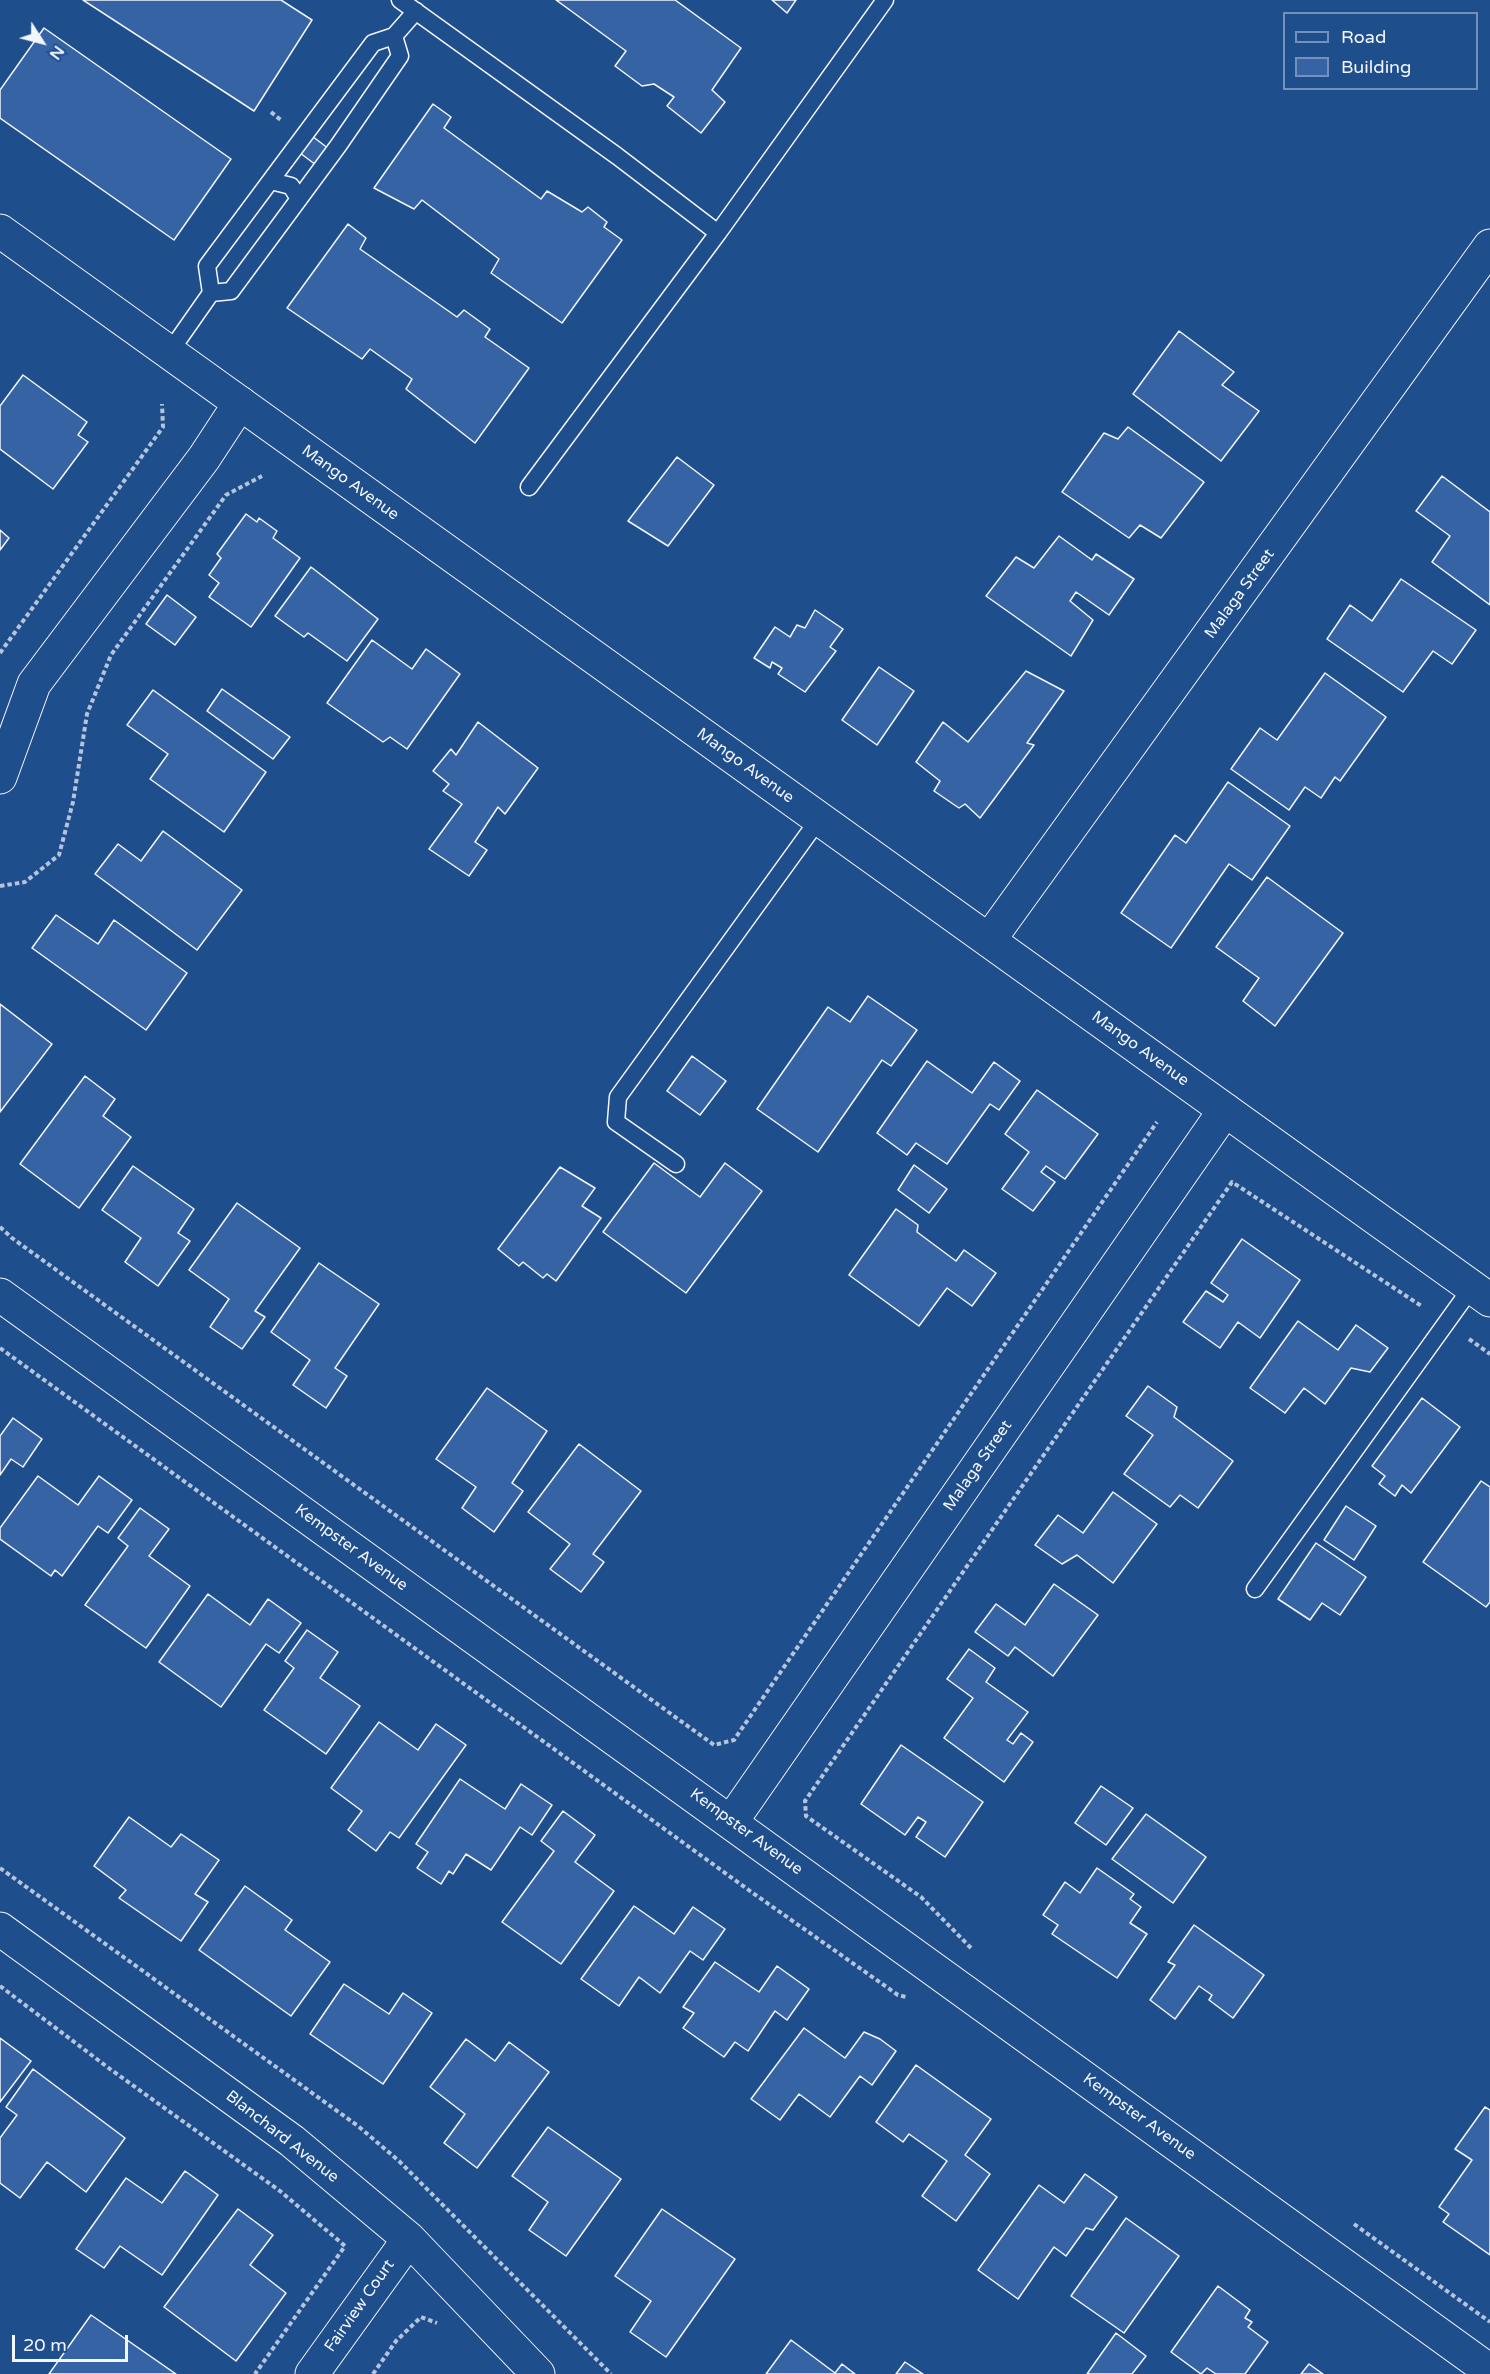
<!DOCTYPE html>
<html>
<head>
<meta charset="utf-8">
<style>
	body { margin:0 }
	#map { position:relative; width:1490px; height:2374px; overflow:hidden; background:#1f4e8c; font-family:"Varela Round",sans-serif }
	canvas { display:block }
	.legend { position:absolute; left:1283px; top:12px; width:195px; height:78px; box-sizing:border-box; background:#1f4e8c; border:2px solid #7391ba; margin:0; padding:8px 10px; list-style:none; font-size:18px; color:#f2f6ff }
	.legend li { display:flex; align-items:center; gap:12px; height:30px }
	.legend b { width:30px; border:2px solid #7391ba }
	.north { position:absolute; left:12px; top:12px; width:60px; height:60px; -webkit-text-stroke:4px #1f4e8c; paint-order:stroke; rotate:126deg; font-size:16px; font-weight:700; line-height:24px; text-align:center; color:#f2f6ff }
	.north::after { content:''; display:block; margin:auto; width:21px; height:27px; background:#f2f6ff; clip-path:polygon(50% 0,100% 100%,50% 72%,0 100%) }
	.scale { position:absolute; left:12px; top:2335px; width:116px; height:27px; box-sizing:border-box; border:3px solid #f2f6ff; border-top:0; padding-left:8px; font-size:18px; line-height:21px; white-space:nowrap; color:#f2f6ff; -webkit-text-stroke:4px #1f4e8c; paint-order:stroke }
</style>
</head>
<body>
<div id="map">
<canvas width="1490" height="2374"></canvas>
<ul class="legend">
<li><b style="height:8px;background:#1f4e8c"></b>Road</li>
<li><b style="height:16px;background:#3563a3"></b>Building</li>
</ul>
<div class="north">N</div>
<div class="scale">20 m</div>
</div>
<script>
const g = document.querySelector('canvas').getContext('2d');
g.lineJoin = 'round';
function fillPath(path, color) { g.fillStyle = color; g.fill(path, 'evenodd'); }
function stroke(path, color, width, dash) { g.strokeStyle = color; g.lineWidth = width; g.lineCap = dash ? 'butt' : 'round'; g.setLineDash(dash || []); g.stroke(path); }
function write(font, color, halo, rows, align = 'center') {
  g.font = font + ' "Varela Round",sans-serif'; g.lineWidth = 4.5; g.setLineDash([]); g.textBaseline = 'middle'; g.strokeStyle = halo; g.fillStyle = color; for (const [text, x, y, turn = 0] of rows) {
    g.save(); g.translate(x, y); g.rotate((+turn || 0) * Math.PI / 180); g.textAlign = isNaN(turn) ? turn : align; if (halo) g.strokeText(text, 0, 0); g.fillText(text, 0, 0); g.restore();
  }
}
const building = new Path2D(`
	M83,0H281L312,20L254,111Z
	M556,0H675L741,48L712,90L725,102L701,133L667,106L674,97L654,84L642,86L615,66L626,51Z
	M772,0H796L787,13Z
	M44,28L231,159L174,240L0,118V90Z
	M433,104L451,117L444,128L541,199L547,191L582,212L588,207L607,222L604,227L622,240L562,323L491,273L499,259L422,200L414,209L374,188Z
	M312,136L329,149L316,165L300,153Z
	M348,224L366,238L360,249L457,317L464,310L490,329L485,337L529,368L475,443L406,389L412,379L370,349L362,359L287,308Z
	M1179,331L1234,372L1222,385L1259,411L1221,461L1133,394Z
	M23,375L87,422L78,435L88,442L53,489L0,449V406Z
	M1128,427L1204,482L1161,538L1140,525L1129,538L1062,492L1104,433L1118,439Z
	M677,457L714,485L668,546L628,521Z
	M1442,476L1490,512V605L1432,562L1450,536L1416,511Z
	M246,514L257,522L259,518L277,531L273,538L300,558L251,627L209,597L219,583L209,575L221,558L217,554Z
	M0,530L9,538L0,550Z
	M1059,536L1092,560L1096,554L1134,579L1109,615L1076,592L1070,601L1093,620L1071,656L986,596L1016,557L1034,568Z
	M311,567L378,619L347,661L308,633L304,637L275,616Z
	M1401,579L1476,630L1452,664L1433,651L1403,692L1327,639L1350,605L1372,621Z
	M167,595L196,617L175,645L146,624Z
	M815,610L843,629L830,647L836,651L805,692L778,674L782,668L772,662L770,668L754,658L775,627L790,637L797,625L805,628Z
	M372,640L412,669L426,649L460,674L407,749L390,737L383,742L327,703Z
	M879,667L914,691L877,745L842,720Z
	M1026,671L1064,691L1027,743L1034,745L980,818L965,804L959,808L934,791L940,781L916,762L943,722L968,742Z
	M1325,673L1386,717L1340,781L1335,777L1321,798L1305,787L1289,810L1231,769L1260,728L1277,740Z
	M222,689L290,737L273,759L207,711Z
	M153,690L266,772L224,832L150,779L168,754L127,725Z
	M478,722L538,768L505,814L498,807L475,842L487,850L469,876L429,849L462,804L443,791L449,784L433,771L451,749L456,755Z
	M1228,782L1290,826L1252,880L1229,864L1171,948L1121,913L1175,835L1186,843Z
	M163,831L242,890L197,950L95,874L118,844L141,861Z
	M1267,877L1343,933L1275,1026L1243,1001L1259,978L1216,947Z
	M56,915L98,944L114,920L187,973L146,1030L32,948Z
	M868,996L917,1030L891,1066L882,1060L818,1152L757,1109L828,1007L850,1022Z
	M0,1004L52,1044L0,1112Z
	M692,1056L726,1081L700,1115L667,1091Z
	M927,1061L972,1093L994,1062L1020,1081L999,1110L990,1104L947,1164L916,1143L907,1155L877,1133Z
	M85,1076L115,1099L103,1116L131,1137L79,1208L20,1164Z
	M1037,1090L1098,1134L1065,1179L1046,1166L1041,1172L1055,1182L1033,1211L1002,1189L1029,1152L1005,1134Z
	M654,1163L700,1197L725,1163L762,1191L686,1293L603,1232Z
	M914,1165L947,1189L929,1213L898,1190Z
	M133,1166L194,1209L178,1233L190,1241L158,1286L125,1262L141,1238L102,1210Z
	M560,1167L595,1188L582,1206L601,1218L556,1281L547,1274L543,1278L523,1262L519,1266L498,1249Z
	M237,1203L300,1248L255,1311L265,1317L242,1349L210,1327L229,1299L189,1270Z
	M896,1209L918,1225L917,1232L956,1261L964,1250L996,1273L972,1306L947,1288L919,1326L849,1275Z
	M1242,1239L1300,1280L1260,1338L1238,1322L1220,1348L1183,1322L1206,1291L1223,1302L1228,1295L1211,1283Z
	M319,1263L379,1304L335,1368L347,1376L326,1408L293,1385L310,1360L271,1332Z
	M1298,1321L1338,1350L1356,1325L1388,1348L1370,1372L1351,1368L1325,1404L1304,1388L1285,1413L1250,1388Z
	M1148,1386L1177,1407L1174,1417L1233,1461L1198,1508L1180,1495L1170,1507L1124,1474L1153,1435L1126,1416Z
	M487,1388L547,1431L512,1483L523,1491L494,1532L462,1508L476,1487L436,1459Z
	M1422,1398L1460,1427L1411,1493L1402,1485L1395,1496L1379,1484L1385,1476L1372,1466Z
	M13,1418L42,1439L23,1467L11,1459L0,1475V1436Z
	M579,1444L641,1491L593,1554L604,1562L581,1592L550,1569L570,1544L528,1512Z
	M38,1476L78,1505L99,1476L132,1500L108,1533L98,1526L62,1576L55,1570L51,1576L0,1539V1528Z
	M1481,1481L1490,1487V1602L1486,1607L1423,1562Z
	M1113,1492L1157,1524L1113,1583L1077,1555L1062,1564L1035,1545L1058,1515L1083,1533Z
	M1346,1506L1376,1526L1354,1560L1324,1540Z
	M140,1508L169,1529L149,1556L190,1586L146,1648L85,1605L128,1546L118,1538Z
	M1316,1543L1366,1577L1340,1615L1322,1603L1310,1620L1278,1599Z
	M1054,1584L1098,1615L1053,1676L1015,1647L1008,1656L975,1632L996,1604L1025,1625Z
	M208,1594L250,1625L268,1599L301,1623L279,1653L266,1644L221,1707L159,1662Z
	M307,1630L338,1652L320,1678L360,1706L326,1754L264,1710L294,1668L285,1661Z
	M969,1649L995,1668L986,1682L1028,1712L1007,1740L1013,1744L1021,1733L1033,1742L1004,1782L944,1738L973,1698L947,1679Z
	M379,1722L418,1750L436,1724L466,1745L399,1838L390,1832L376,1851L348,1830L362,1811L331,1788Z
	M901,1745L983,1802L945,1857L916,1837L926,1822L918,1817L905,1835L861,1804Z
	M460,1779L505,1809L521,1784L552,1805L532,1835L520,1827L491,1870L466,1854L453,1874L449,1871L441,1884L417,1868L428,1852L416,1844Z
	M1101,1786L1133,1808L1106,1845L1075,1823Z
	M563,1811L595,1835L575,1862L614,1891L561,1964L502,1922L554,1851L541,1841Z
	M1146,1814L1206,1857L1173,1903L1112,1859Z
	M129,1817L171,1847L181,1834L219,1860L195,1894L208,1902L181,1941L119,1898L126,1890L94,1866Z
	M1097,1868L1134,1894L1130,1899L1141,1907L1130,1923L1147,1934L1117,1978L1052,1934L1058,1925L1043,1915L1065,1882L1080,1893Z
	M245,1886L292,1920L285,1930L330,1962L291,2016L199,1950Z
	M634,1906L674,1934L693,1907L725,1929L703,1960L690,1951L660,1993L639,1977L619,2006L581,1979Z
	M1194,1925L1264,1975L1233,2018L1209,2000L1212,1995L1199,1986L1175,2019L1150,2000L1175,1965L1168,1962Z
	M715,1962L759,1992L777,1966L809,1989L787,2020L775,2011L748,2051L735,2042L724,2057L683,2028L694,2013L683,2007Z
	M344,1984L389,2014L403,1993L432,2013L383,2084L310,2034Z
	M804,2028L845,2058L864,2032L880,2039L896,2051L872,2085L860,2076L830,2117L799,2094L780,2120L751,2099Z
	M0,2038L31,2061L0,2102Z
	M466,2039L495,2061L509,2042L549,2072L477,2168L444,2143L465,2114L430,2087Z
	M916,2065L991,2119L965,2155L990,2174L956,2221L922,2196L947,2161L909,2134L903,2142L876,2122Z
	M33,2069L125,2138L86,2192L47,2162L20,2198L0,2183V2138L17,2115L6,2107Z
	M1485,2107L1490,2110V2255L1443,2222L1449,2214L1439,2207L1472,2160L1455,2149Z
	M548,2127L621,2179L566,2256L529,2230L548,2202L512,2176Z
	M185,2171L218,2195L162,2275L120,2246L104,2268L76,2249L126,2178L162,2203Z
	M1085,2174L1117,2197L1093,2230L1086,2228L1066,2256L1054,2247L1018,2299L978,2270L1039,2185L1064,2203Z
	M238,2209L273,2235L250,2265L286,2293L236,2361L164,2307Z
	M662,2209L735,2259L666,2357L630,2332L651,2301L615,2276Z
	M1126,2218L1179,2256L1124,2333L1071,2296Z
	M1218,2286L1250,2310L1245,2318L1252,2322L1248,2327L1268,2342L1245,2374H1216L1207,2368L1201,2374L1171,2352Z
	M91,2315L176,2374H49Z
	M1116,2333L1146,2356L1132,2374H1087Z
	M791,2340L835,2373L842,2364L855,2374H766Z
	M905,2362L923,2374H896Z
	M1309,2364L1323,2374H1301Z`);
fillPath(building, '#3563a3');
stroke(building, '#f2f6ff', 1.5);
const lane = new Path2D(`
	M400,0L617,156L718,233L885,0
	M271,181L291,186L299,199
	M211,293L231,291L338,146L400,56L394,36
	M169,353L211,293L207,266L373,43L394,36L416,11
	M529,487L718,233
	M676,1164L616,1122L618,1097L819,819
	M1255,1589L1472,1287`);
const street = new Path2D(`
	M0,777L34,684L204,458L240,403
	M989,940L1490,246
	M0,1295L1490,2371
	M731,1822L1225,1110
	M0,1929L292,2141L409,2239L538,2374
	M312,2374L409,2239`);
const secondary = new Path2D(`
	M0,231L1490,1300`);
stroke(lane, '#f2f6ff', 19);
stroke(street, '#f2f6ff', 35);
stroke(secondary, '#f2f6ff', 35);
stroke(new Path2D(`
	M271,112L282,121
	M0,653L163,427L162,404
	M0,886L25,882L59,855L73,802L87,714L111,655L226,495L262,476
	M0,1227L12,1238L714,1745L734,1740L1157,1122
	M1469,1339L1490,1354
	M0,1348L750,1891L898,1995L906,1997
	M0,1868L358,2126L399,2161L611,2374
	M971,1948L921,1897L806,1816L805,1801L1232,1182L1423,1307
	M0,1986L110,2069L280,2191L345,2246L255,2374
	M1354,2224L1490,2322
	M373,2374L396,2341L421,2317L437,2323`), '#b3c4dc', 4, [4.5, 3]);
stroke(lane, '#1f4e8c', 16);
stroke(street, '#1f4e8c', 33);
stroke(secondary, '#1f4e8c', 33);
write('16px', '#f2f6ff', '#1f4e8c', [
	["Mango Avenue",350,483,36],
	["Malaga Street",1240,594,-54],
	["Mango Avenue",745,766,36],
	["Mango Avenue",1140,1049,36],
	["Malaga Street",978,1466,-55],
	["Kempster Avenue",351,1548,36],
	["Kempster Avenue",746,1832,36],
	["Kempster Avenue",1139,2117,36],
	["Blanchard Avenue",282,2137,38],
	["Fairview Court",360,2306,-55]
]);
</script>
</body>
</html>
